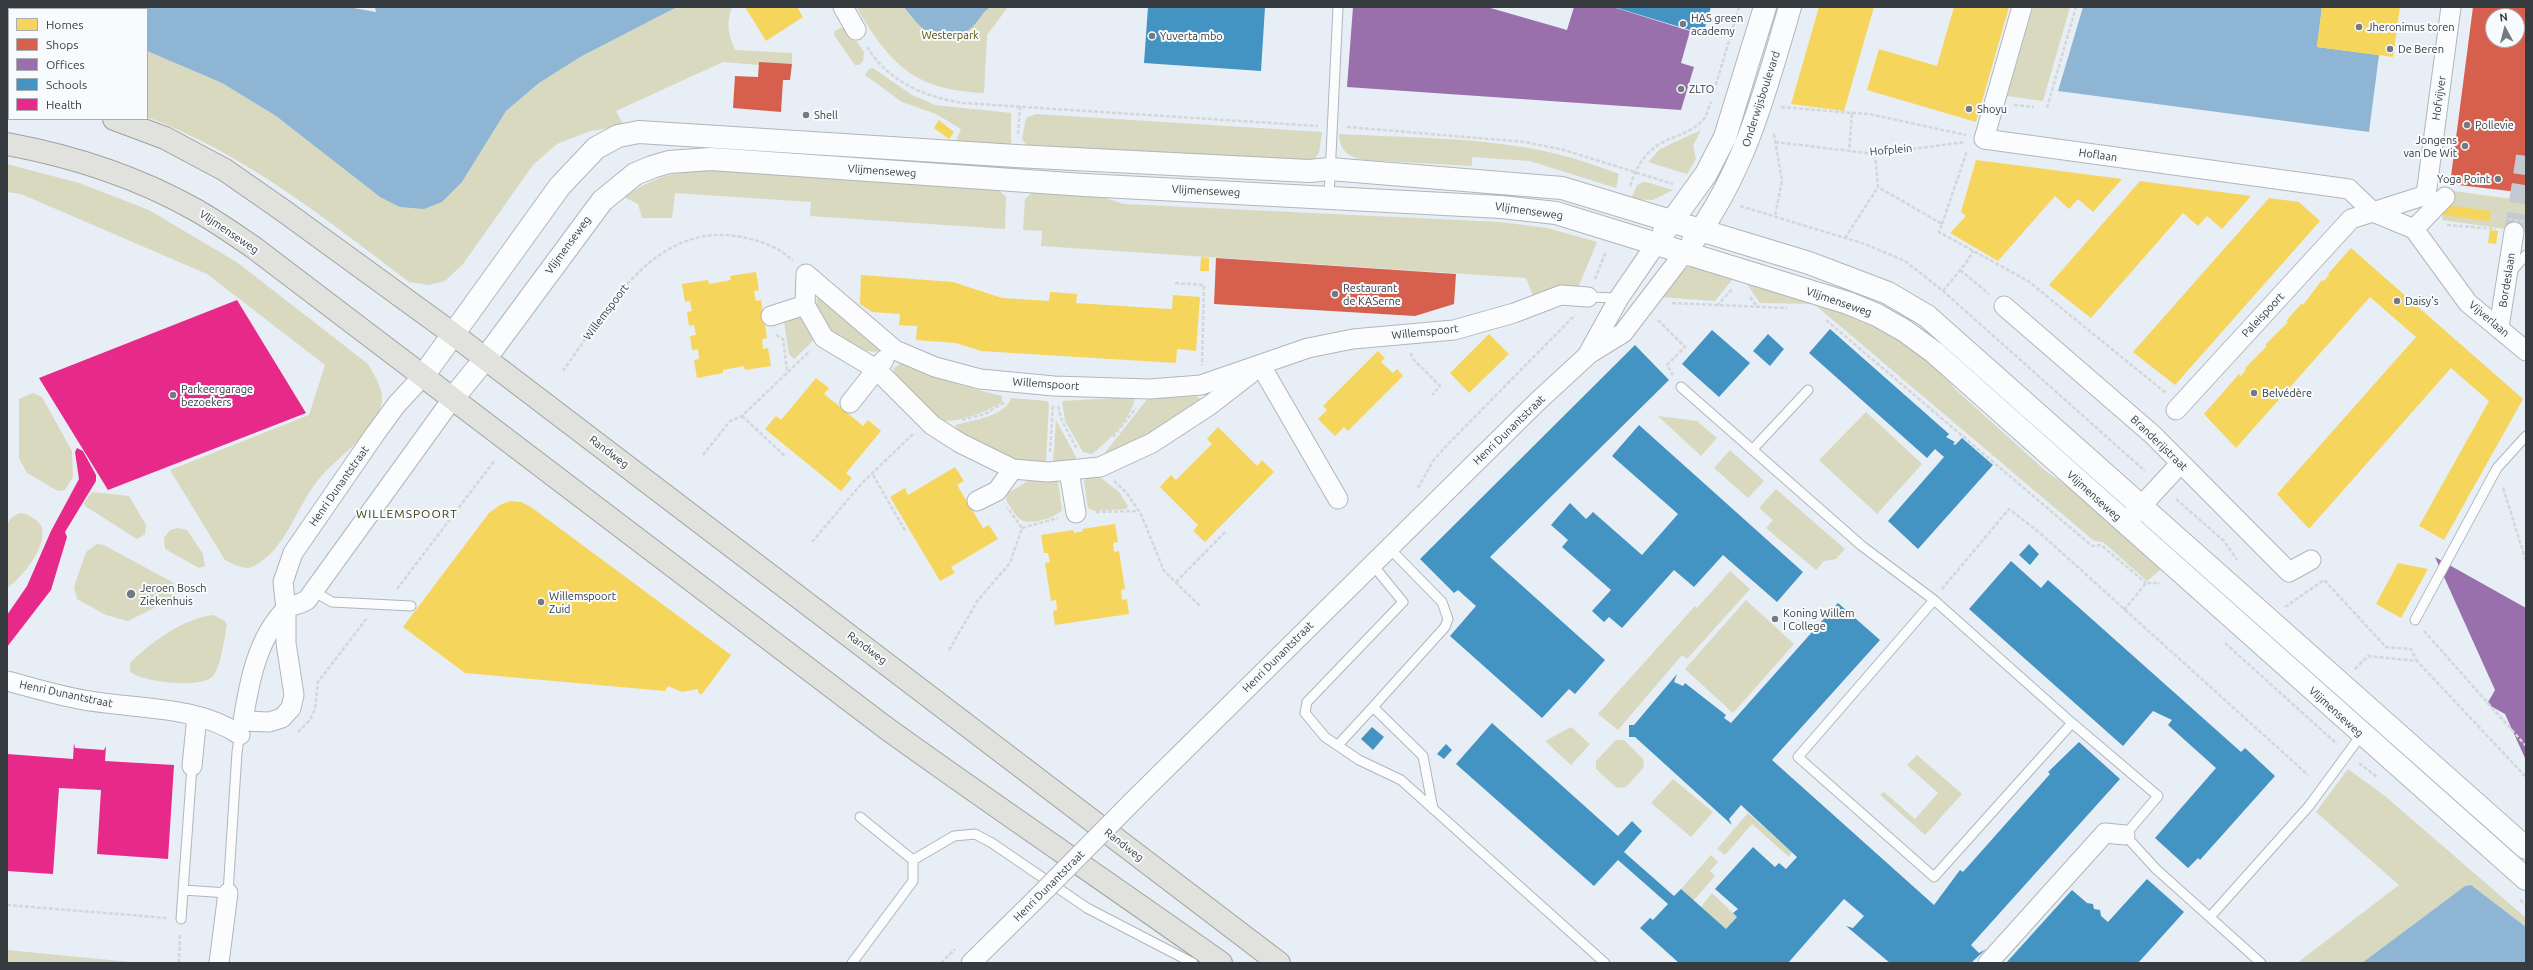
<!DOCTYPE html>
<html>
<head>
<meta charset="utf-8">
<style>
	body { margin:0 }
	#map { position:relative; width:2533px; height:970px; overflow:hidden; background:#e7eef5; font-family:Ubuntu,sans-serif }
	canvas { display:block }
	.frame { position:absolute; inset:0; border:8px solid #363b40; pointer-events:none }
	.legend { position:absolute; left:8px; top:8px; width:140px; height:112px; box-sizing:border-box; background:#f8fbfd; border:1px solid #aaaeb1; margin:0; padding:5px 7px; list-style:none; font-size:12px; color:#363b40 }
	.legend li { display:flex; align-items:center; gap:8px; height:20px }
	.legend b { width:20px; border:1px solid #aaaeb1 }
	.north { position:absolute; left:2485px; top:8px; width:40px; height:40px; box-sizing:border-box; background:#f8fbfd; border:1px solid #aaaeb1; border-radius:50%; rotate:353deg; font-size:11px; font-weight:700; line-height:16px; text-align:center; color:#363b40 }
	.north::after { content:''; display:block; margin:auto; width:14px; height:18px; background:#747a7f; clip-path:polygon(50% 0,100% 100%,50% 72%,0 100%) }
</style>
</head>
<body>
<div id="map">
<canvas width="2533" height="970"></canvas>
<div class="frame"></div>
<ul class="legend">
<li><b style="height:11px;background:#f6d55c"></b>Homes</li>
<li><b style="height:11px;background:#d6604d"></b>Shops</li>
<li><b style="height:11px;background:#9970ab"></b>Offices</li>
<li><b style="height:11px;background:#4393c3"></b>Schools</li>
<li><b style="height:11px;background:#e7298a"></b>Health</li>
</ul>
<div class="north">N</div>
</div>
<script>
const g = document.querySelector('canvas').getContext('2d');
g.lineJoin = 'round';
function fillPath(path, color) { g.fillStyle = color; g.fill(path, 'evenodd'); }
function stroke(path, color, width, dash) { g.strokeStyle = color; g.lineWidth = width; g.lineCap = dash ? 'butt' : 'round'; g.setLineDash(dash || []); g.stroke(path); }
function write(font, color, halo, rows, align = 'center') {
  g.font = font + ' Ubuntu,sans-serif'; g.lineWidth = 4; g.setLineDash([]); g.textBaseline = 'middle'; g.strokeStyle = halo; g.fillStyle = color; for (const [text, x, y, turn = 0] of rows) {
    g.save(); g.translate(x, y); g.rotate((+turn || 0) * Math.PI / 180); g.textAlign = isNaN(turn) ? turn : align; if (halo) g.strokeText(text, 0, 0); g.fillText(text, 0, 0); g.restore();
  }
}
fillPath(new Path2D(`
	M677,7H732C726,23 728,34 735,50L792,53V64L759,65L723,62L616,111L624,126L590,131L557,144L533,165L463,264L445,281L429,285L409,282C327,220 244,153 147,117V51L222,83L276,116L380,197L442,202L462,182L506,111L539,83L582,56Z
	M856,7H1008L987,35L984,93C914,90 891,65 856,7Z
	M2033,7H2070L2043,101L2007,96Z
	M840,28H847L864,52L863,61L859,65H855L834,35L835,31Z
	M873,68L912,95L935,105L1011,113V147L955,143L961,129L936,114L902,102L865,75L869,69Z
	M1036,114L1322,132L1319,153L1312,162L1028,147L1022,139L1026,118Z
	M1701,130L1693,146L1696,159L1687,174L1648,162L1660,149Z
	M1339,134C1412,138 1490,137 1561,155C1580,160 1600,167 1619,174L1616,188L1530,161L1472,157V166L1365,160C1348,157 1340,151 1339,134Z
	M7,164L79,183L149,210L238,263L368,364C374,375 386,392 381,406C370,441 332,458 313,487C294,514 284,550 254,566C245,571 233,564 225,560L170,470L309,415L325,365L207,274L21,194L7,192Z
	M702,169L995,187L1006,197L1005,229L810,216L811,202L675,193L672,218H642L638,204L624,197C648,180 672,172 702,169Z
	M1643,182H1646L1673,190L1653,200L1631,199L1637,185Z
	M1036,189L1083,191L1124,204L1500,222L1547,228L1597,242L1578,288L1533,296L1526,278L1041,246L1042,231L1023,230L1025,199Z
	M2446,190L2526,201V232L2442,220Z
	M1697,266L1736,275L1715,301L1659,297L1684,268Z
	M1745,281L1847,311L1925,353L1956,390L2047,472L2101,509L2165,566L2147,581L2103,542L2094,541L1814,304L1760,303Z
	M819,294L853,327L879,347V351C872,355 838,343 832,337C823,327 811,307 819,294Z
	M799,316L804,319L814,338L812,342L794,359L789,354L784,322L786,318Z
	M900,364C912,364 921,372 933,376C956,384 978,390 1002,396V402C989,411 952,426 937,419C927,414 903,385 893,375L894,368Z
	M33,393L42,397L72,451L73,477L65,490L58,491L27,473L19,458V399Z
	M1187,395L1198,397L1201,401L1149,438L1108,456L1104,454L1148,398Z
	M1135,397C1132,419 1108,441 1092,454L1083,452L1065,421L1062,401Z
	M1011,398L1047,401L1049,404L1046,461L1042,464L1013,460L955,431L956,425C972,420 1005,417 1011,398Z
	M1866,412L1922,464L1877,514L1819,460Z
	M1658,416L1697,421L1717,438L1701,456Z
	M1056,420L1076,457L1073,463L1053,462Z
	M1730,450L1764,481L1748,498L1714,468Z
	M1096,474L1119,492L1128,506L1126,509L1095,511L1088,508L1084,481L1089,475Z
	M1054,477L1058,482L1062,510C1056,518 1030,525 1021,520C1015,516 1010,506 1006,500L1008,493L1031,479Z
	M1776,489L1845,549L1836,559L1824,561L1816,570L1766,528L1773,520L1759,508Z
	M92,492L129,496L146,525L145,534L137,539L85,506L84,503Z
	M19,513C26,513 30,516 36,520C57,535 23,578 7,588V525L10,519Z
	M178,528L187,530L203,554L205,566L199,568L165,549L164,538L170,530Z
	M97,544L104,545L172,582L175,585L176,595L172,599L128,621L106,615L77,599L74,587L86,552Z
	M1730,571L1750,589L1687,659L1682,655L1618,730L1598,714L1695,606L1697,608Z
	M1746,600L1794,644L1733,713L1685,669Z
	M214,615L225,621L227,626C224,639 221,667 213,676C202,689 144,682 132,673C129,670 130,668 130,664L132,661C153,641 184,618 214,615Z
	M1571,727L1590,744L1571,765L1545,741Z
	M1616,740H1624L1643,759L1644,767L1626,787L1617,788L1596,769V761Z
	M1917,755L1962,794L1925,835L1880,795L1884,792L1915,819L1938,793L1907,765Z
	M2348,769L2385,796L2526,918V927L2471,885L2465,886L2362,963H2297L2399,885L2316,812Z
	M1673,779L1713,812L1691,837L1651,803Z
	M1748,813L1792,852L1789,857L1752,824L1725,855L1717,849Z
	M1711,855L1718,862L1710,871L1715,876L1693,901L1681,889Z
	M1712,893L1737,917L1726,929L1701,907Z
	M7,950L141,963H7Z`), '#d8d9bf');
fillPath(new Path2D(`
	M7,7H348L376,12L375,7H677L582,56L539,83L506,111L462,182L442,202L424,209L400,207L380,197L276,116L222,83L147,51V9H9V14L7,13Z
	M904,7H991C982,11 979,22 972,27C940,53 923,31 904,7Z
	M2083,7H2322L2317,47L2379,55L2369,132L2058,91Z
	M2471,885L2526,927V963H2362L2465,886Z`), '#8fb5d4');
fillPath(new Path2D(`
	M745,7H797L803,17L766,41Z
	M1819,7H1874L1844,111L1791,104Z
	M1954,7H2009L1976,122L1867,90L1879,49L1937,66Z
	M2322,7H2400L2393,57L2317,47Z
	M939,120L954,132L949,139L934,128Z
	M1976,160L2122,179L2093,212L2078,199L2069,209L2055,196L1998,261L1950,233L1966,216L1961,212Z
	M2140,181L2251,196L2222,229L2207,216L2198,226L2183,213L2091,318L2049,285Z
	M2269,198L2299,202L2320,221L2175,385L2133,352Z
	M2444,205L2491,211L2489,221L2442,215Z
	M2490,230L2498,231L2496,244L2488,243Z
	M2351,248L2523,399L2444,540L2419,526L2489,401L2451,368L2309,529L2277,494L2416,337L2370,297L2236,448L2204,414L2239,374L2241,376L2246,369L2245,368L2267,346L2265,345L2288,322L2286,321L2302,303L2303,305L2322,280L2324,281L2329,275L2328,274Z
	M1201,257L1209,258V271H1200Z
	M756,272L759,290L754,291L756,301L761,300L767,338L762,339L763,349L768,348L771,366L745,370L744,366L723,370V373L697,378L694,360L699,359L698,349L692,350L690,336L696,335L694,325L689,326L687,312L692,311L690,301L685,302L682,284L708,280L709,284L731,280L730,276Z
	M861,275L953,282L1002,298L1049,301L1050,292L1077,294L1076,303L1168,309H1172L1173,295L1200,297L1196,351L1177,349L1176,363L981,351L956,343L916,340L917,326L899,325L900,314L872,312L860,304Z
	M1489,334L1509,354L1469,393L1450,373Z
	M1378,351L1385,358L1381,362L1393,373L1397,369L1403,376L1348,431L1344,427L1335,436L1318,419L1327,410L1323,406Z
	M816,378L829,388L824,394L844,410L863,426L868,420L881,431L846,473L852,478L841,491L765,429L776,416L781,420Z
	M1218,427L1257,466L1262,460L1274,472L1205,542L1193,531L1198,525L1160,487L1171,475L1176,480L1212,444L1207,439Z
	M955,467L964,481L957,485L983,528L989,525L998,539L951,567L955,573L940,581L890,497L905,488L908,495Z
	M510,501L521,502L531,507L731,655L702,694H699L698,689L682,692L668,686L665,691L465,673L403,627L489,513L500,505Z
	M1115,524L1118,542L1113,543L1114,552L1119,551L1125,589L1121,590L1122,600L1127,599L1129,614L1055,625L1053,611L1057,610L1056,600L1051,601L1045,563L1050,562L1048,553H1044L1041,535L1073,530L1074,533L1083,531L1082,529Z
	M2398,563L2428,569L2401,618L2376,604Z`), '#f6d55c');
fillPath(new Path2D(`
	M2473,7H2526V193L2450,184ZM2493,16H2517V40H2493Z
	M759,62L792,64L790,80H783L781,112L733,108L735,76L758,77Z
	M1216,258L1456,274L1454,304L1415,316L1214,304Z`), '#d6604d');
fillPath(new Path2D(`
	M1353,7H1487L1567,30L1574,7H1613L1690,31L1681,63L1694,67L1681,110L1347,87Z
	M2435,557L2526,608L2525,758L2505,714L2487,704L2495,690Z`), '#9970ab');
fillPath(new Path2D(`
	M1148,7H1265L1261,71L1144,63Z
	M1614,7H1711L1703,34Z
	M1830,329L1949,434L1946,437L1955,442L1953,444L1955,445L1962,438L1993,465L1918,549L1888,521L1944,457L1935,449L1927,458L1809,353Z
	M1712,330L1750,363L1719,397L1682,364Z
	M1768,334L1784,349L1770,366L1753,351Z
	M1635,345L1669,380L1490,557L1605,660L1575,694L1569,689L1542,718L1450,636L1476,606L1458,590L1454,593L1420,559Z
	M1639,425L1803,572L1777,602L1723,555L1694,587L1674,570L1622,628L1609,617L1604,622L1592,611L1611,590L1562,547L1568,540L1551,525L1570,503L1586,519L1593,512L1642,555L1678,514L1612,456Z
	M2029,544L2039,554L2030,565L2019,555Z
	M2011,561L2041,588L2048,580L2241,752L2245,748L2275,776L2200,860L2198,858L2188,868L2155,838L2216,768L2168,725L2172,720L2153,711L2123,746L1969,609Z
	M1838,603L1880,640L1772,760L1934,905L1960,870L1963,872L2050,774L2048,772L2079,742L2120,779L1971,945L1979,953L1986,949L1971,963H1890L1846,926L1853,928L1864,916L1844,899L1788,963H1679L1640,928L1650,918L1653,920L1668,904L1618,860L1594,886L1456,764L1492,723L1618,836L1632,821L1642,831L1624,852L1674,896L1681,889L1726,929L1737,917L1733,913L1738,909L1715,889L1753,847L1775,867L1779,863L1786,869L1797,857L1741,805L1729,819L1732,825L1635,737H1629V725H1634L1677,674L1674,682L1683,686L1685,683L1726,715L1724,718L1731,723Z
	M1372,727L1384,737L1373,750L1361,739Z
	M1446,744L1452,750L1444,759L1437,754Z
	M2147,879L2184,912L2138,963H2006L2072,890L2087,903L2093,904L2094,909L2100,910L2101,916L2108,922Z`), '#4393c3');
fillPath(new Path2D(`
	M237,300L306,413L108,490L39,378Z
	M77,448L83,451L96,475V481L65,532L67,537L51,590L7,647V615L27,586L51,531L79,479L75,452Z
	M74,743L75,748L104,750L106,746L105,761L174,765L168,859L97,854L101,790L59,788L53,874L7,871V754L73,759Z`), '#e7298a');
stroke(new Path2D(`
	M2514,232L2526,153`), '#c4cad1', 19, [19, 10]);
const lane = new Path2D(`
	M1329,197L1338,7
	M2511,272L2526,255
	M1588,297L1619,298
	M1681,387L1862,546L1934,600L1798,757L1934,877L2072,723L1934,600
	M1752,450L1808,390
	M1389,548L1442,602L1448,619L1445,627L1373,707L1423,756L1433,809
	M1372,564L1403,602L1307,702L1305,713L1325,737L1359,760L1401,780L1605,963
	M313,591L332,602L411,606
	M2415,620L2497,468L2526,436
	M2072,723L2158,796L2125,835L2156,869L2261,963
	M1338,745L1373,707
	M913,860L954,836L975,834L992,843L1087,908L1193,963
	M183,890L228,893L237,752L240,732
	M2210,917L2309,806L2362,734
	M181,919L192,766
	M852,963L913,881V860L860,817`);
const street = new Path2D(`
	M843,7L856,30
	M2022,7L1984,139L2349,189L2373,212L2414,229L2468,303L2526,351
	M2414,229L2445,197
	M806,274L895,350L935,367L980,379L1054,386L1150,389L1201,385L1308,348L1353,339L1454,330L1514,313L1561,295L1588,297
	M806,274L805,305L824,338L876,369L932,425L960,443L1013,469L1048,472L1100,467L1152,443L1210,405L1250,374
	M2004,306L2153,435L2289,572L2311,560
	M771,316L805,305
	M2499,327L2514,232
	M1589,352L1619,298L1656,244
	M1261,366L1338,499
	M423,376L397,404L375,434L293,553L283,582L286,609V643L294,695L291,708L282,718L269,722L243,721C249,683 257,639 285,610C289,606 301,604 307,600L453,398
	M850,403L884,360
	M2176,410L2351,219L2426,195L2451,7
	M1069,471L1076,513
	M977,501L997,491L1013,469
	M2131,517L2180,464
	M7,681C34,688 62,697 90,701C138,709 198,706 240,735
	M192,766L197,716
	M1139,795L1537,402L1589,354L1623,333L1685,252
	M219,963L228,893
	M971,963L1035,900
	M1988,963L2105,833L2125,835`);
const secondary = new Path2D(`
	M1664,232L1706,174L1725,137L1765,7
	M1693,241C1745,171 1766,89 1790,7
	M423,376L560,186L596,148L618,136L639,132L1016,156L1309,171L1330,169L1562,188L1809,263L1888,293L1927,316L2526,848
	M453,398L485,359L602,201L635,174L652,167L669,162L711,159L1084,185L1501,207L1556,213L1848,303L1877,315L1905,331L1935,353L2526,879`);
const primary = new Path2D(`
	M7,91H9
	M114,119L165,138L225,170L281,209L453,334L1279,963
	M7,144C72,156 135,176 194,209C214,220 234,234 253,247L886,728C997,808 1110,884 1221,963`);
stroke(lane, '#b0b6bb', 11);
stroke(street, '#b0b6bb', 21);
stroke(secondary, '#b0b6bb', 24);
stroke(primary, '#9fa29c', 24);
stroke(new Path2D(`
	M867,47C888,81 924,97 963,103L1318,126
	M1714,91L1739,7
	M2014,105L2034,107
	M1781,107L1852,113L1849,152
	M2047,108L2076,7
	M1852,113L1869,114L1966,135
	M1347,127L1525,142L1564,150L1673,184
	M1018,134L1020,107
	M1774,134L1782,181L1775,216
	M1775,142L1875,154L1965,142
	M1875,154L1878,187L1942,224L1939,232L2028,281L2166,393
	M1630,186C1636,168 1644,153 1660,144C1675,135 1692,133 1704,119C1707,114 1709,107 1711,102
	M2463,200L2493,204
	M1740,206L1865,244L1905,261L1943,291L2145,471
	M1942,224L1967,151
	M2447,225L2496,229
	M1845,238L1878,187
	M1960,270L1989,294
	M1595,279L1606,251
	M1175,283L1204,285L1202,365
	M1943,291L1966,263L1973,251
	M1750,297L1758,307
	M1672,303L1787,308
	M1717,306L1732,289
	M1658,320L1685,347L1667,365L1673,375
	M1826,320L2092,546L2101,545L2146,583
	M776,335L783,339L787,370
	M1411,353L1412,358L1440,386L1432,395
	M563,371C606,311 654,220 742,237C761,241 779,247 793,261
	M1058,406L1062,421L1077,449
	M742,416L785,456
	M962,420L985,414L1005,402
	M1113,437L1136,408
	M1050,452L1053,405
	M703,455L730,421L742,416L810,351
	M7,464L8,463
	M873,475L906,532
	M1114,481L1126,492L1141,514L1164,571L1200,606
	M1418,488L1433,461L1449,443L1575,315
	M2503,488L2526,561
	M2176,499L2224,541L2237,560
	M1096,512L1138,511
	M1022,528L1058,518
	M812,542L862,483L913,434
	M1176,582L1226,531
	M397,589L495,460
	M1942,589L2009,509L2040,533L2308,775
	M2285,607L2324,580L2386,647L2411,649L2417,661
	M2124,610L2146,583H2160
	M2424,631L2526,746
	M2225,643L2337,744
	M949,650L978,600L1010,563L1022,528L1007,507
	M2355,669L2368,656L2417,661L2526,777
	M298,732L310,720L315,709L318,682L367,618
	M2359,763L2377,777
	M2520,900L2526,905
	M7,905L167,918
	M179,963L180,934
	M941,963L955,949`), '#d4d7d9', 2.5, [4, 2]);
stroke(lane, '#fbfcfe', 9);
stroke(street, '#fbfcfe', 19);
stroke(secondary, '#fbfcfe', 22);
stroke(primary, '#e1e1dd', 22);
const streetBridge = new Path2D(`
	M1035,900L1139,795`);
stroke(streetBridge, '#b0b6bb', 21, []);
stroke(new Path2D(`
	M2493,204L2498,205L2496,217L2526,222`), '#d4d7d9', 2.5, [4, 2]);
stroke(streetBridge, '#fbfcfe', 19);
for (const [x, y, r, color] of [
	[1683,24,4,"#747a7f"],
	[2359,27,4,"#747a7f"],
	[1152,36,4,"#747a7f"],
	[2390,49,4,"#747a7f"],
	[1681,89,4,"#747a7f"],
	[1969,109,4,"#747a7f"],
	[806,115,4,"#747a7f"],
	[2467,125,4,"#747a7f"],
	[2465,146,4,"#747a7f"],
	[2498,179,4,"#747a7f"],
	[1335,294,4,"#747a7f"],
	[2397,301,4,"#747a7f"],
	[2254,393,4,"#747a7f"],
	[173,395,4,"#747a7f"],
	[131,594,5,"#747a7f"],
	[541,602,4,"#747a7f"],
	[1775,619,4,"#747a7f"]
]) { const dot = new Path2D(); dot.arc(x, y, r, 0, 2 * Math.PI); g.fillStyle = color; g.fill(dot); stroke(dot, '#f8fbfd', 1.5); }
write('11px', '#363b40', '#f8fbfd', [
	["HAS green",1691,18],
	["academy",1691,31],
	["Jheronimus toren",2367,27],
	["Yuverta mbo",1160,36],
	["De Beren",2398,49],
	["ZLTO",1689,89],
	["Shoyu",1977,109],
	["Shell",814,115],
	["Pollevie",2475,125],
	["Jongens",2457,140,"right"],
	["van De Wit",2457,153,"right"],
	["Yoga Point",2490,179,"right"],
	["Restaurant",1343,288],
	["de KASerne",1343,301],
	["Daisy's",2405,301],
	["Parkeergarage",181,389],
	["bezoekers",181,402],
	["Belvédère",2262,393],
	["Jeroen Bosch",140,588],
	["Ziekenhuis",140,601],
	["Willemspoort",549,596],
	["Zuid",549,609],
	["Koning Willem",1783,613],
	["I College",1783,626]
], 'left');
write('11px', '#565102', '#f8fbfd', [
	["Westerpark",950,35]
]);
write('11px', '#363b40', '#f8fbfd', [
	["Hofvijver",2439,98,-82],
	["Onderwijsboulevard",1761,99,-72],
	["Hofplein",1891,150,-5],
	["Hoflaan",2098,155,8],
	["Vlijmenseweg",882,171,4],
	["Vlijmenseweg",1206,191,3],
	["Vlijmenseweg",1529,211,8],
	["Vlijmenseweg",229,232,34],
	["Vlijmenseweg",568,245,-54],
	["Bordeslaan",2507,280,-81],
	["Vlijmenseweg",1839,302,19],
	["Willemspoort",606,312,-53],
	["Paleispoort",2263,315,-47],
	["Vijverlaan",2489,319,40],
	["Willemspoort",1425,332,-6],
	["Willemspoort",1046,384,4],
	["Henri Dunantstraat",1509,430,-44],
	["Branderijstraat",2159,443,44],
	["Randweg",609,452,37],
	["Henri Dunantstraat",339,486,-55],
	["Vlijmenseweg",2094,496,42],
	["Randweg",867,648,37],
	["Henri Dunantstraat",1278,657,-45],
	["Henri Dunantstraat",66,694,12],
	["Vlijmenseweg",2336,712,42],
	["Randweg",1124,845,38],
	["Henri Dunantstraat",1049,886,-45]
]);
g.letterSpacing = '1px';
write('12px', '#3c390f', '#f8fbfd', [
	["WILLEMSPOORT",407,514]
]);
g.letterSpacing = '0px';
</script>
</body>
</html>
